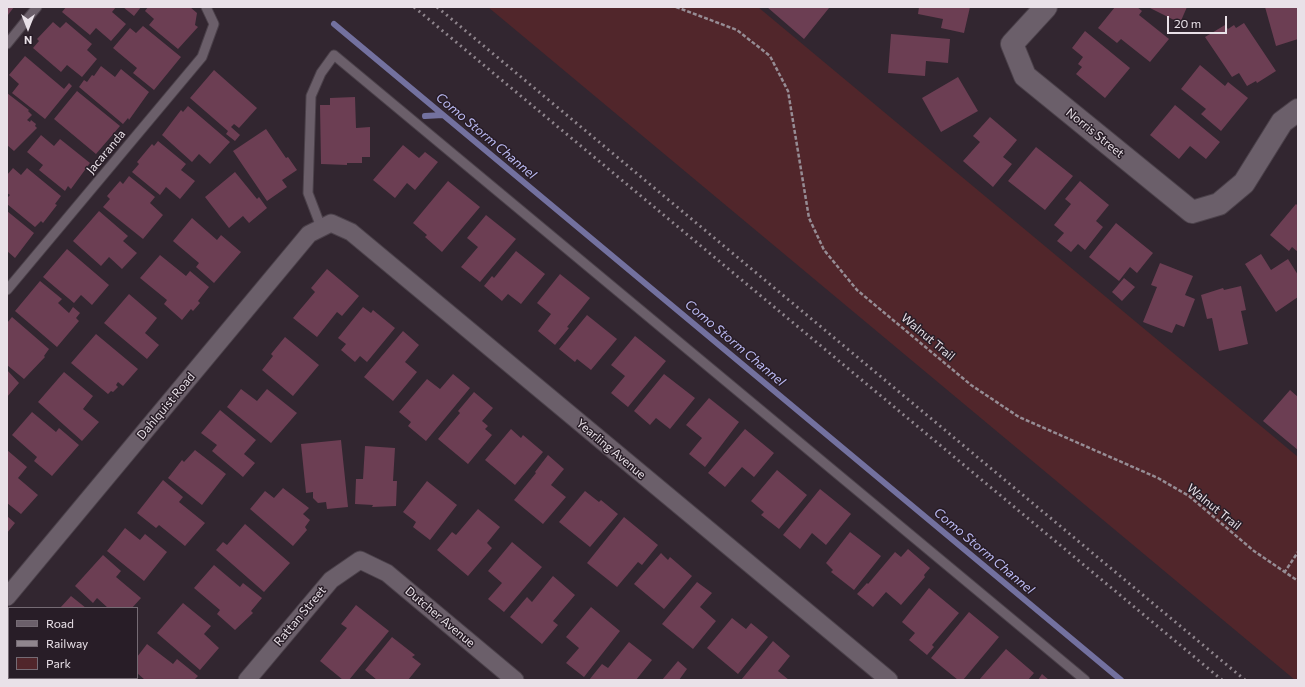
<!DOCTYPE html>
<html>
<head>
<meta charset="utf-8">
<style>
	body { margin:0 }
	#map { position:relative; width:1305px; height:687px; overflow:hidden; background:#322630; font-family:Commissioner,sans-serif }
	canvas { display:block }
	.frame { position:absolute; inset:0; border:8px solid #e9e1e8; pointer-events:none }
	.legend { position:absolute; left:8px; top:607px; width:130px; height:72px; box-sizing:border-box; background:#281d27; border:1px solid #756b74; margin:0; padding:5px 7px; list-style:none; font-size:12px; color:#e9e1e8 }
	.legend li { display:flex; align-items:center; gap:8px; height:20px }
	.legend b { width:20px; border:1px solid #756b74 }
	.north { position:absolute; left:8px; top:8px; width:40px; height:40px; -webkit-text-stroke:3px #281d27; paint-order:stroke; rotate:180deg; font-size:11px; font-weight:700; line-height:16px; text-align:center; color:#e9e1e8 }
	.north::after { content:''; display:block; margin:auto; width:14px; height:18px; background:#e9e1e8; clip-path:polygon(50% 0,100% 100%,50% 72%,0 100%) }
	.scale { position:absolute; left:1167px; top:16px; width:60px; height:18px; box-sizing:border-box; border:2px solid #e9e1e8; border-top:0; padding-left:5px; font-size:12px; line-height:14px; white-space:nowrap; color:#e9e1e8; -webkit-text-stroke:3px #281d27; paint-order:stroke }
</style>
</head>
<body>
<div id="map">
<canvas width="1305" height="687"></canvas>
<div class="frame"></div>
<ul class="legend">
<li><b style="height:5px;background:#6b5f6a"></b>Road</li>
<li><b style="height:5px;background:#8f858d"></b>Railway</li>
<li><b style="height:11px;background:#51262b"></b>Park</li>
</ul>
<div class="north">N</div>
<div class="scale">20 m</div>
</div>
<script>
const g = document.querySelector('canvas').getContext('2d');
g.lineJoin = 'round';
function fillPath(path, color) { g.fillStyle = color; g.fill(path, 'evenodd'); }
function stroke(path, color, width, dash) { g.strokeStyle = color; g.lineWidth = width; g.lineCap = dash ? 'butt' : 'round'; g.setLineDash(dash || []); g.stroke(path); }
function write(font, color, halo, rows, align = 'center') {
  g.font = font + ' Commissioner,sans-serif'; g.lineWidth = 3; g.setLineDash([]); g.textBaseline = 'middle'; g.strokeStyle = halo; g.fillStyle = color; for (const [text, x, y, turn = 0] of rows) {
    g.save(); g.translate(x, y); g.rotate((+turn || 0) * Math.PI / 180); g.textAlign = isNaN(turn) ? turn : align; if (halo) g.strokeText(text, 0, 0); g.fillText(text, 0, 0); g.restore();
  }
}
fillPath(new Path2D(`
	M488,7H758L1298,457V680H1295Z`), '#51262b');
stroke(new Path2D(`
	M334,24L1121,680
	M425,116L443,115`), '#73719f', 6);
fillPath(new Path2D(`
	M7,7H14L8,15L7,14Z
	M66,7H116L112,12L126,24L111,41L96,28L90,35L62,12Z
	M123,7H141L134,16Z
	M148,7H190L197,13L195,25L198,27L178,49L149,25L154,19L145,11Z
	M767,7H828L829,8L804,39Z
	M919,7H970L964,33L941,28L943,19L918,14Z
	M1115,7H1137L1142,11L1139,15L1169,39L1150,62L1121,39L1117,43L1098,28Z
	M1148,7H1187L1180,23Z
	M1265,7H1298V39L1276,46Z
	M53,22L60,28L66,22L92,44L87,50L97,59L82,77L67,65L61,72L33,48L39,41L37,39Z
	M1244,23L1276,71L1257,83L1256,81L1247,86L1239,73L1232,77L1205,37L1225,25L1228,29L1234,25L1236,28Z
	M143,26L181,57L154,90L133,73L137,68L113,48L130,28L136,33Z
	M1085,31L1130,68L1105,98L1076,74L1082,67L1078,64L1083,57L1072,48Z
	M891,34L950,39L948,63L926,61L925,76L888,73Z
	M25,56L64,89L69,83L72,86L45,119L12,93L19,84L9,75Z
	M1200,65L1225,86L1228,82L1248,98L1221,131L1201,114L1206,109L1181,89Z
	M101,66L115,77L121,69L149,92L129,120L128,118L123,124L79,87L84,80L87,82L92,75L94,76Z
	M214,70L257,108L239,128L234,124L231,127L240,135L235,141L226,134L228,131L190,98Z
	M958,77L978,111L941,132L922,98Z
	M77,91L120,126L96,154L54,119Z
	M7,93L29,110L28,111L32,115L27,120L30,122L31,120L36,124L35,126L37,128L14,151L7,145Z
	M355,97L356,128L370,127V157H362V163H347V165L321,164L320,105H330V98Z
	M1175,105L1220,142L1206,159L1190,146L1179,159L1150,135Z
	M188,106L230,142L210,164L199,154L192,162L162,135L181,110L183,112Z
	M990,117L1017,140L1003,157L1012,164L993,187L963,161L980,142L973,136Z
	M266,129L286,158L288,157L297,170L282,180L287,187L267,201L233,151Z
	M41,135L54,146L60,139L90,163L71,189L68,186L65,191L39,170L43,165L27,152Z
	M158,141L186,164L181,170L195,181L180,199L166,187L160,195L132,172L139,164L137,162L152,144L154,146Z
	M403,145L419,158L425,152L438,162L415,190L407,183L395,198L373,180Z
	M1036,147L1073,176L1045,210L1008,181Z
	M13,168L21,175L27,168L61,196L55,204L57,205L43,223L41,221L35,227L7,204V198L10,195L7,193V175Z
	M235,172L257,199L259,197L267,208L249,223L243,216L229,228L205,197Z
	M129,176L155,197L150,203L163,215L143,239L103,207L110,199L107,196L120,181L123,184Z
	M448,181L480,207L442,252L425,237L427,235L413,223Z
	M1080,181L1109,205L1096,221L1103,227L1085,250L1078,244L1071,252L1057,241L1064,233L1054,225L1071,204L1065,199Z
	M1296,204L1298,206V252L1292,247L1289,251L1270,235Z
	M7,211L34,233L15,258L7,251Z
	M99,211L128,236L123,241L137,253L122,269L109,257L101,266L73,241Z
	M486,215L516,239L480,282L461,267L478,247L467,238Z
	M192,218L217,240L221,235L241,252L214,283L196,267L199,263L173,241Z
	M1116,223L1153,253L1137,273L1130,267L1119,281L1089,257Z
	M67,249L109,285L92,305L81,295L74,303L43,277Z
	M516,251L545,274L521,304L508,294L502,301L484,286L492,276L494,278Z
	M1261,254L1271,270L1288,259L1298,275V297L1276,312L1245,264Z
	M160,255L186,276L190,271L209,287L198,301L200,303L193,311L191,309L182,320L164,304L167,300L140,278Z
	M1160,263L1193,276L1185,295L1195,299L1184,327L1176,324L1172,333L1143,322L1157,287L1151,285Z
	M327,269L359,296L342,316L337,312L317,337L293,318L315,292L311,288Z
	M560,274L590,298L567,327L569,328L555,345L538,331L551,314L537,303Z
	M1124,278L1135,287L1122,301L1112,292Z
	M40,281L62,299L58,303L69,313L73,307L80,313L76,318L79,321L57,347L15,311Z
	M1241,286L1246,310L1241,311L1248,344L1219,351L1212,318L1207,319L1201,295L1223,288L1224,290Z
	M129,294L157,318L145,333L159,345L147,359L104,323Z
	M363,307L371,313L373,310L395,328L367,362L360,356L355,362L341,350L346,344L338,338Z
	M587,315L617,339L591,370L577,359L575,362L559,349Z
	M12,317L49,349L44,356L45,357L24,379L7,365V323Z
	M403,331L419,345L405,362L417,372L393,401L364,377Z
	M96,334L138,369L123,386L118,382L116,385L118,387L113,392L111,391L108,394L71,363Z
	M635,336L666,361L628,407L611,393L625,376L611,365Z
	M285,337L319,365L293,396L262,370L273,356L271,354Z
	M7,370L19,383L7,397Z
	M64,372L93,396L83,409L99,422L82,441L38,402Z
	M453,374L470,388L426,441L408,426L411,422L399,412L427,379L440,389Z
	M664,374L695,398L670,429L656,418L650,425L634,411Z
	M241,389L257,401L267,389L297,413L271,443L227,407Z
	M1290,390L1298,397V450L1263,421Z
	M474,392L493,408L482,421L488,426L485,429L492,435L468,464L438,439L460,413L458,411Z
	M709,398L739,422L705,467L689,454L702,438L686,425Z
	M220,410L256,440L244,454L255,463L243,477L212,451L217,445L201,433Z
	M32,412L56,432L59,428L79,445L52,476L34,461L37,457L12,435Z
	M511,429L521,438L523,435L543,452L515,485L485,460Z
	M745,429L774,453L754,477L742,467L725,487L708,473Z
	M341,440L348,507L327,509L326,502L318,503L313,498V492L306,493L301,444Z
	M365,446L395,448L393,481H397L396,506L372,507L373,505L355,504L356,479H363Z
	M7,450L27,467L18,478L38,495L21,514L7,503Z
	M195,450L226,474L202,505L168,478L182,460L184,462Z
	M548,455L564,469L551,485L566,497L543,524L514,500L536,473L535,472Z
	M777,470L807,495L779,529L761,515L764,512L751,501Z
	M163,480L183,497L179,502L205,523L185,546L159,525L156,528L137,513Z
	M427,481L457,505L430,540L413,527L416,522L403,512Z
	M283,488L309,508L303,514L310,520L305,527L307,530L293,546L250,509L265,491L274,498Z
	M820,489L851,514L826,545L812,533L800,549L783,535Z
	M585,491L599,502L601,500L618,514L590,547L559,522Z
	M478,509L500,527L487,543L492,548L468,576L437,550L452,532L456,535Z
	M7,516L15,523L7,533Z
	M624,517L658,545L642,565L638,562L617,587L587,563Z
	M245,524L290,563L264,592L216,550L223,542L227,545Z
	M125,528L140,540L145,534L167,552L144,581L107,551Z
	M850,532L881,556L854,590L831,572L833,570L826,563Z
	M512,542L542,567L504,612L488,599L502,583L488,571Z
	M908,549L930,568L924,575L925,577L901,605L886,592L873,607L857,594L867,583L868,584L895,552L901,557Z
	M661,553L668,560L670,557L692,576L664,609L634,584Z
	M103,555L121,571L116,577L141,598L132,608H108L97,598L93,603L75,586Z
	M214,565L240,587L243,583L262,598L251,611L253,613L235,630L217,614L220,610L194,588Z
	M553,576L575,595L553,621L558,625L542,644L510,617L527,597L532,602Z
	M697,582L712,593L700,607L716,621L693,649L662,624Z
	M929,588L959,613L932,645L934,647L927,655L909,640L915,633L902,622Z
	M71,596L86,608H60Z
	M183,603L211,626L204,634L219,648L200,670L157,633Z
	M356,605L389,631L349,680H343L320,661L347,628L341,624Z
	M591,607L620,631L584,677L566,663L579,648L566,637Z
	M969,612L999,637L963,680H958L931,658Z
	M732,618L746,629L751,623L768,637L738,674L707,648Z
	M392,637L415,655L412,657L421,664L408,680H377L365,670Z
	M773,641L790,656L778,671L789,680H741Z
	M629,642L652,660L636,680H589L602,664L608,668Z
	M147,644L173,664L177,659L198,676L194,680H145L137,673V657Z
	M1006,649L1034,673L1028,680H979Z
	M678,661L687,669L679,680H662Z
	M1042,674L1049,680H1038Z
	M37,678H70L69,680H39Z`), '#6c3e53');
const lane = new Path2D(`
	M7,44L37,7
	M321,227L308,193L311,96L321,73L334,55L1085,680
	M7,290L202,57L214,24L206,7`);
const street = new Path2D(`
	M7,597L309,234L331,223L351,232L889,680
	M247,680L331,580L360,560L387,573L515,680`);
const secondary = new Path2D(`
	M1046,7L1012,44L1025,76L1192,212L1219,204L1244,183L1282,122L1298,110`);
stroke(lane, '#4b414a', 11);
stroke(street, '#4b414a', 19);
stroke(secondary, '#4b414a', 24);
stroke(new Path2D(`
	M676,7L737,30L770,56L788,91L809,218L824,250L857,290L971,385L1019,417L1158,478L1189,496L1254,551L1298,581
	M1284,573L1298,552`), '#968c94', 2.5, [4, 2]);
stroke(lane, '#6b5f6a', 9);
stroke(street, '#6b5f6a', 17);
stroke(secondary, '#6b5f6a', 22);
stroke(new Path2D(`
	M414,7L1222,680
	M437,7L1245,680`), '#8f858d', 3, [2, 4]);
write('12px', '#e9e1e8', '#281d27', [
	["Norris Street",1095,133,39],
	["Jacaranda",106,152,-50],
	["Walnut Trail",928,337,40],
	["Dahlquist Road",166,406,-50],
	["Yearling Avenue",611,449,40],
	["Walnut Trail",1214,507,39],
	["Rattan Street",300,616,-50],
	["Dutcher Avenue",440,617,40]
]);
write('italic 13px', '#bcbbf4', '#281d27', [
	["Como Storm Channel",486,136,40],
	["Como Storm Channel",735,343,40],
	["Como Storm Channel",984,551,40]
]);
</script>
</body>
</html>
